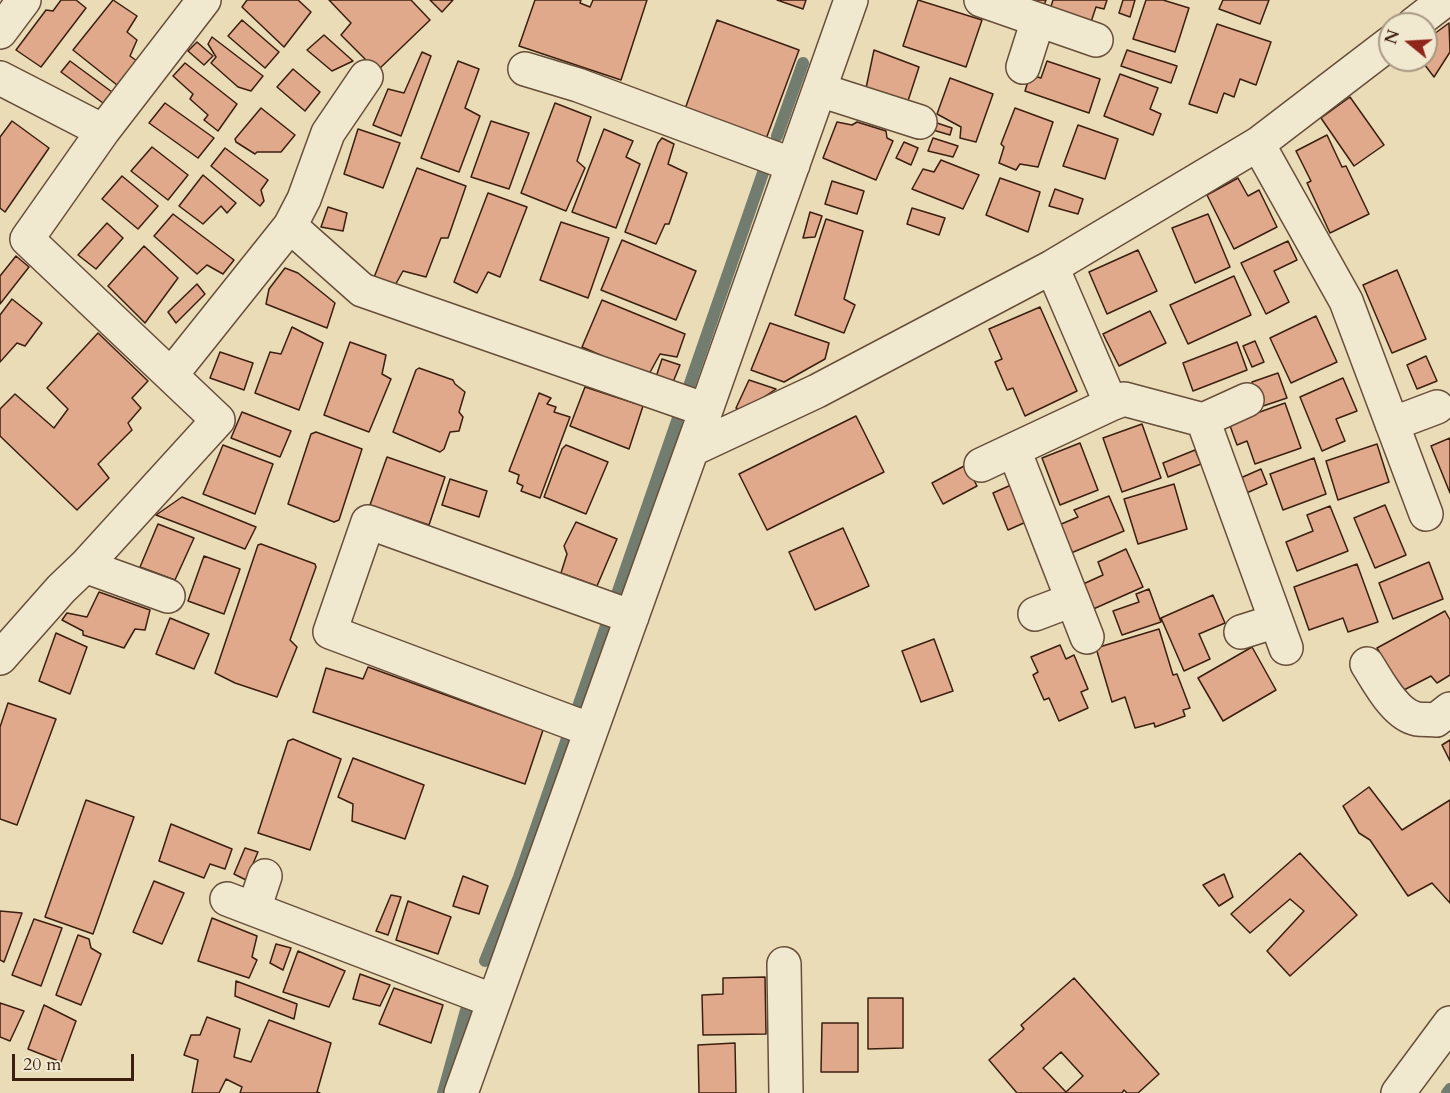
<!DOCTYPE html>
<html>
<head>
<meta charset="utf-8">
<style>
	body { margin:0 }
	#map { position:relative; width:1450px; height:1093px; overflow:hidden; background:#e9dcb7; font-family:Cardo,serif }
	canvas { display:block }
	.north { position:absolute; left:1378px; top:12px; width:60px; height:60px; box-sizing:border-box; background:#f1e8d0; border:2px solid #a99883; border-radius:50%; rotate:288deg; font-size:16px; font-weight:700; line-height:24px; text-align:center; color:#3c1f0f }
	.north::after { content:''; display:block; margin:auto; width:21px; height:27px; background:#8f2418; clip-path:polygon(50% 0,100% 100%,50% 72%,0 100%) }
	.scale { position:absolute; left:12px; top:1054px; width:122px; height:27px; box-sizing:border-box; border:3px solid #3c1f0f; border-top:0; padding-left:8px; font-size:18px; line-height:21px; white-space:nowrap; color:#3c1f0f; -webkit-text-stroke:4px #f1e8d0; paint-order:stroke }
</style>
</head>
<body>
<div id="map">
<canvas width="1450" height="1093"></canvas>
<div class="north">N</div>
<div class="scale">20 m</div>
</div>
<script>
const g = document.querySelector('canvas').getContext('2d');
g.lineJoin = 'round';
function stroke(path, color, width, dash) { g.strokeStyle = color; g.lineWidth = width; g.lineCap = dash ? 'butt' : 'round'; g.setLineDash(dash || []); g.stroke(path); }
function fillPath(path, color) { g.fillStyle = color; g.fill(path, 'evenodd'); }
stroke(new Path2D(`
	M777,136L803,63
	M485,961L519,877L765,167
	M443,1093L466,1010
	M1447,1093L1450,1089`), '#737d6f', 12);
const building = new Path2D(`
	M61,0H76L86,8L41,67L16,50L46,10L53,11Z
	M113,0L137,16L127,32L137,40L130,56L137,61L117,85L73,50Z
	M247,0H298L311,12L284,47L242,7Z
	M329,0H411L430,20L377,71L341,35L351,23Z
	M430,0H453L442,12Z
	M535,0H581L580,3L590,7L593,0H647L621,80L519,46Z
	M777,0H806L803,9Z
	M918,0L982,20L966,67L903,46Z
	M1030,0H1046L1043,8Z
	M1053,0H1107L1104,9L1096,7L1090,25L1049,13Z
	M1123,0H1135L1130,17L1119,13Z
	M1146,0H1163L1189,8L1175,52L1133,39Z
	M1223,0H1269L1260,24L1219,9Z
	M242,20L279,52L265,68L228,36Z
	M717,20L799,50L766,139L685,109Z
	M1449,23L1450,52L1434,77L1421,60H1426V40Z
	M1217,24L1271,42L1256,85L1240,79L1234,97L1224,93L1217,113L1189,104Z
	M324,35L353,61L332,71L307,50Z
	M212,37L263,76L251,91L238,87L211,63L216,57L208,44Z
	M197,42L213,56L204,65L188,51Z
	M874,50L919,67L906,107L865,93Z
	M1127,50L1177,66L1171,83L1121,66Z
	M422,52L431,56L401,136L373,125L388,89L404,93Z
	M70,61L112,92L103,103L61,72Z
	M458,61L479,69L465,108L480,116L459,172L421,158Z
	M1047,61L1100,79L1089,113L1025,91L1030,75L1041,78Z
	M185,63L237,104L218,131L204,120L208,115L190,99L193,94L173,76Z
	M293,69L320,92L305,111L277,87Z
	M1120,74L1158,88L1150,109L1161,114L1153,135L1104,116Z
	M950,78L993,94L976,142L960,138L961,127L937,114Z
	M1350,97L1384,145L1354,166L1321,118Z
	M165,103L214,138L198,158L149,123Z
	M555,103L591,117L577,161L585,168L566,211L521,193Z
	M261,108L295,135L281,152H257L255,154L236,142L235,139Z
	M1015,108L1053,122L1038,167L1020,164L1016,170L999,163L1004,147L1001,144Z
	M12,121L49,148L5,212L0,208V137Z
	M491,121L529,133L509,189L471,177Z
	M837,122L852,125L857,122L886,131L887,138L893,141L876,180L823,158Z
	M934,122L952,128L950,135L933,130Z
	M1078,125L1118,139L1105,179L1063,166Z
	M358,129L400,143L383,188L344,174Z
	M604,129L633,141L626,157L640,164L616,228L572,212Z
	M1327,135L1342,167L1346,166L1369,214L1330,233L1307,183L1311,181L1296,151Z
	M662,138L674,144L668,164L687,173L669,224H665L656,244L625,232L658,143Z
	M933,138L958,146L953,157L928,151Z
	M904,142L918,148L911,165L896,158Z
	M152,147L188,175L168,200L131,171Z
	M225,148L268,180L261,190L264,201L260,206L211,166Z
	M941,160L979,175L963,209L912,189L923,169L934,172Z
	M417,168L466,186L448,238H441L426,277L403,271L393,289L373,280Z
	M203,175L236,203L227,213L221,206L203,224L179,206Z
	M122,176L158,206L138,229L102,199Z
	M1000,178L1040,192L1028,232L986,215Z
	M1238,178L1248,196L1259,190L1277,227L1234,249L1207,195Z
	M832,181L864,191L857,214L825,204Z
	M1055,189L1083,199L1078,214L1049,206Z
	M488,193L527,207L500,277L488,272L477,293L454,282Z
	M328,207L347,213L343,231L321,227Z
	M912,208L945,218L939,235L907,224Z
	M810,212L822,216L815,237L803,238Z
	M173,214L234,260L223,274L207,265L197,274L154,236Z
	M1208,214L1230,267L1195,283L1172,228Z
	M826,219L863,231L844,299L855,305L844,333L795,315Z
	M561,222L609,238L588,298L540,280Z
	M107,223L123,238L96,269L78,255Z
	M622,240L696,271L676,320L601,290Z
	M1288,241L1297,260L1274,271L1289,302L1266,314L1241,263Z
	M144,246L178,278L145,323L108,286Z
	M1138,250L1157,291L1107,314L1089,272Z
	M16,256L29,267L0,304V276Z
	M285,268L298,273L335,303L327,328L266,304L269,289Z
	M1397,270L1426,339L1392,353L1363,285Z
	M1234,276L1251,315L1188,344L1170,305Z
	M197,284L205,294L176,323L168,312Z
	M12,299L42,323L25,346L17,343L0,362V315Z
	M602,300L685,334L677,357L660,354L648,376L582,347Z
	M1040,307L1077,391L1025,416L1013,388L1007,390L995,362L1002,359L989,329Z
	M1150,311L1166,343L1119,366L1103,334Z
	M1316,316L1337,362L1291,383L1270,338Z
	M770,323L829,343L825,359L784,382L751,370Z
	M292,327L323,343L299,410L255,393L270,352L281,354Z
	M98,333L148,381L132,398L141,408L128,423L132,430L98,464L109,478L77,510L0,436V409L15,394L54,428L68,409L47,388Z
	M1255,341L1264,362L1252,367L1243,346Z
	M350,342L386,355L382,374L391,379L369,432L324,415Z
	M1237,342L1247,370L1193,391L1183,363Z
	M220,352L253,363L244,390L210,378Z
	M1426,356L1437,381L1417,389L1407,365Z
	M662,359L680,365L671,387L655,380Z
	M419,368L453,380L455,384L465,392L459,412L463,417L459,431L450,432L444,449L440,452L393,432L416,370Z
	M1278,373L1287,398L1260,407L1252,382Z
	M1343,378L1357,411L1336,419L1345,441L1322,451L1300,397Z
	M749,380L776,389L743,411L736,408Z
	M585,387L643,406L629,449L570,426Z
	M539,393L551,398L547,404L556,407L554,412L570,417L540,498L521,491L523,486L517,483L519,475L509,471Z
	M1285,403L1301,448L1255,464L1247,441L1237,445L1229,423Z
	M242,412L291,431L280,457L231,438Z
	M856,416L884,472L767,530L739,474Z
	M1142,424L1161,478L1122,492L1103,438Z
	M316,432L362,449L339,520L334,522L288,504L311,434Z
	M1450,438V493L1431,446Z
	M1080,443L1098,490L1060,505L1042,458Z
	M1377,444L1389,482L1338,500L1326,461Z
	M223,445L273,464L255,514L203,494Z
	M566,445L608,462L586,514L544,497L562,449Z
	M1195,450L1201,464L1168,477L1163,463Z
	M387,457L445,477L429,525L370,505Z
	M1314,458L1326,494L1283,510L1270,474Z
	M966,465L977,486L943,504L932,483Z
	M1261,469L1267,484L1242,495L1236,480Z
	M450,479L487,491L479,517L442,505Z
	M1174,484L1187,529L1138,544L1124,499Z
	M1011,485L1026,522L1008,530L993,493Z
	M1109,496L1124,531L1071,553L1059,525L1078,517L1074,510Z
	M182,497L256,527L245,549L156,515Z
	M1385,505L1406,555L1375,568L1354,518Z
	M1330,506L1348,551L1297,571L1286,542L1313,531L1307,515Z
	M576,522L617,539L597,586L561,573L567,554L564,546Z
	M158,524L194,538L175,580L140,567Z
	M843,528L869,586L815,610L789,552Z
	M261,544L315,564L316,567L290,640L297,647L277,697L235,683L215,673L258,545Z
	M1126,549L1143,587L1091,610L1081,585L1103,575L1098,562Z
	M204,556L240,569L224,614L188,601Z
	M1429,562L1443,599L1393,619L1379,583Z
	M1357,564L1378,622L1348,632L1343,618L1309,630L1294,587Z
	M1149,589L1161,622L1122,635L1113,611L1139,602L1136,594Z
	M99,592L150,610L145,630L135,629L124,648L83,635V631L62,620L67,613L87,617Z
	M1213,595L1225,623L1199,634L1210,659L1184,671L1161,618Z
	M1445,611L1450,620V675L1437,683L1431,676L1402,691L1377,648Z
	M170,618L209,634L194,669L156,654Z
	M1159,629L1173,675L1177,674L1190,708L1183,710L1185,716L1155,727L1154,723L1135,728L1125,697L1112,702L1096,648Z
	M56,633L87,647L70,694L39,681Z
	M934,639L953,691L921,702L902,651Z
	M1060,645L1066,659L1074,655L1088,689L1081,692L1088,708L1059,721L1049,698L1044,700L1033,675L1038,672L1031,657Z
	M1252,647L1276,690L1223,721L1198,678Z
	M368,667L543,730L525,784L313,712L326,668L363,679Z
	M8,703L56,719L17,825L0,819V727Z
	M293,739L341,759L310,850L258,833L288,741Z
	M1450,740V761L1442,745Z
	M353,758L424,785L405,839L352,821L353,804L338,797Z
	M1369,787L1402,830L1450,800V903L1432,883L1408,896L1370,840L1359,833L1343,806Z
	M86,800L134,817L93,934L45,917Z
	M171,824L232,849L225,869L210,864L204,878L159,861Z
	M245,848L258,852L246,880L234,874Z
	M1300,853L1357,915L1290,976L1267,951L1304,911L1290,899L1250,933L1231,914Z
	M1224,874L1233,897L1219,906L1203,885Z
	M463,876L488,886L479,914L453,906Z
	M154,881L184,893L162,944L133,932Z
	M391,895L401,897L388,935L376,931Z
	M408,901L451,917L438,954L396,940Z
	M0,911L22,913L4,962L0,960Z
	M212,918L257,936L252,957L257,960L249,978L198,961Z
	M34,919L62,928L41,986L12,975Z
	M78,935L89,939L91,948L101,954L81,1005L56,995Z
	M276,944L291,948L283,970L270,963Z
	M298,951L345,971L329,1007L283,992Z
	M360,974L390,985L380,1006L353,999Z
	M765,977L766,1034L703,1035L702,995L723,994V978Z
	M1074,978L1159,1074L1138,1093H1127L1124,1090L1122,1093H1017L989,1060L1024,1029L1021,1025ZM1061,1052L1083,1076L1066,1092L1043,1068Z
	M236,981L297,1004L294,1019L235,996Z
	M394,988L443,1005L431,1043L379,1024Z
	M868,998H903V1048L868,1049Z
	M0,1003L24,1011L10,1041L0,1037Z
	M44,1005L76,1021L61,1062L28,1049Z
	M207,1017L240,1029L234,1057L251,1062L269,1020L331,1043L317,1092L320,1093H240L242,1087L226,1079L219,1093H192L198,1060L184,1055L191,1035H200Z
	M822,1023H858V1072H821Z
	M735,1043L736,1093H699L698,1045Z`);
fillPath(building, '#e0a98b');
stroke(building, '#3c1f0f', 1.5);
const minor = new Path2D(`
	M981,0L1096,40
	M1414,24L1445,0
	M0,32L24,0
	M1023,67L1038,20
	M525,69L578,85L793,165
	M0,78L103,131
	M820,90L920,122
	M1258,144L1346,301L1426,514
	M290,226L362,290L706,410
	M1052,267L1111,404L1124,399L1203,420L1286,648
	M171,375L290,226L304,199L328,133L366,77
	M1203,420L1247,400
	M1392,424L1437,407
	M693,449L817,391L1052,267L1258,144L1390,43
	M1014,450L1087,637
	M981,465L1111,404
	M85,566L168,596
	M1035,614L1072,600
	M1241,632L1276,621
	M0,658L61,589L85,566L218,420L27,239L103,131L204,0
	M1367,664C1378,681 1395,715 1417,719C1423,720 1430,719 1436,720L1450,709
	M591,730L330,632L368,522L632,617
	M227,899L494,1001
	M254,909L265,876
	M784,964L786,1093
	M461,1093L706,410L851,0
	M1398,1093L1450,1023`);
stroke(minor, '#674e39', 36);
stroke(minor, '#f1e8d0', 33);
</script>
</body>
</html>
